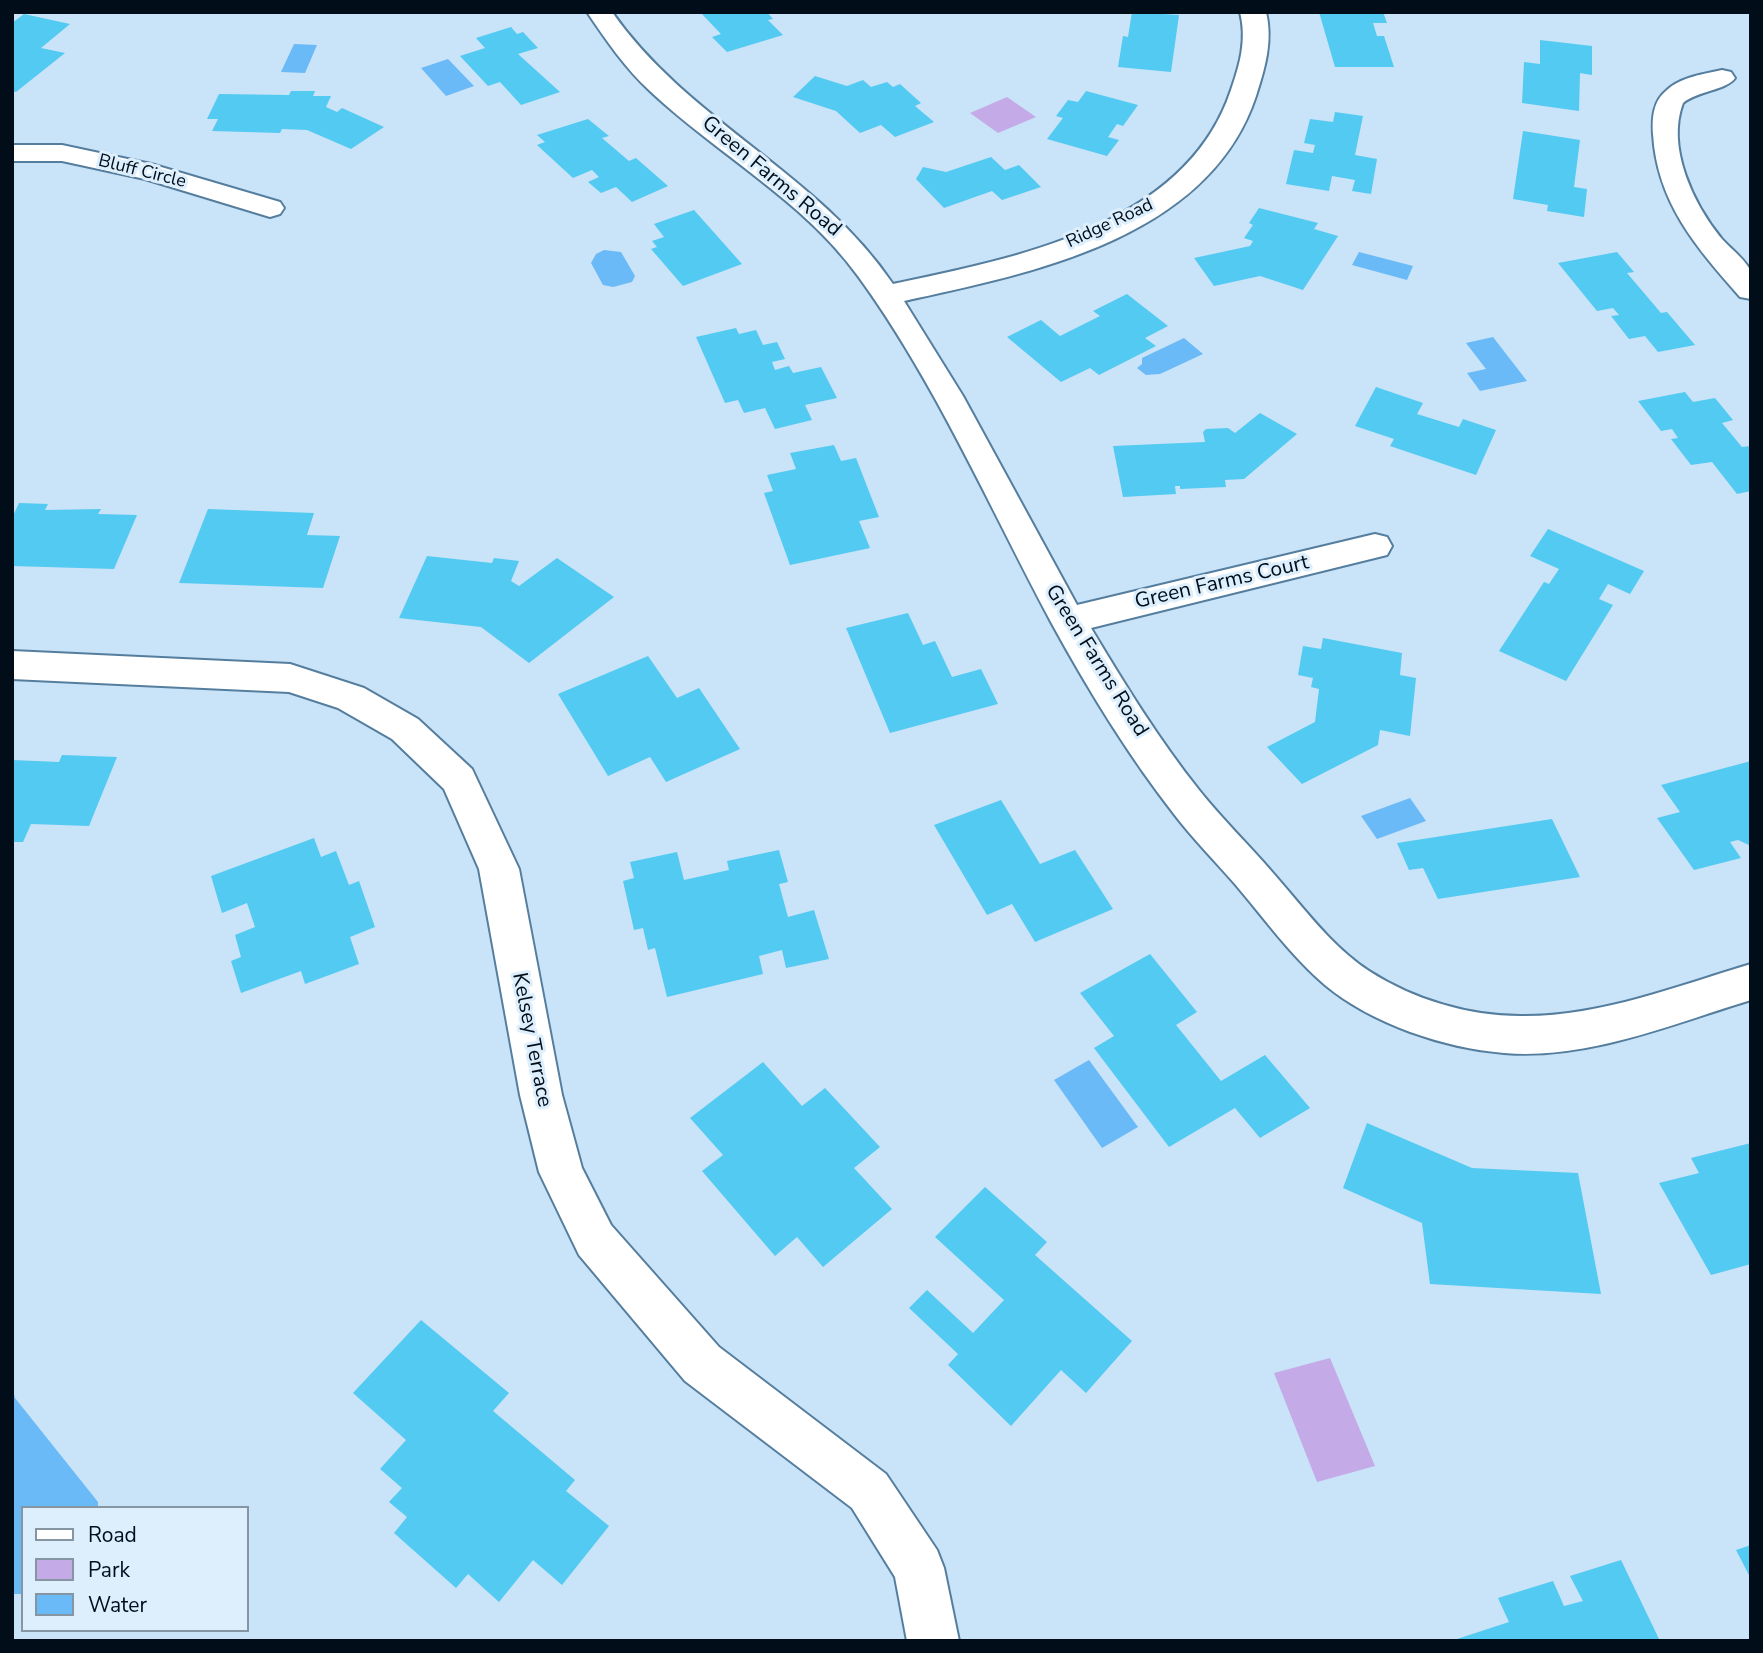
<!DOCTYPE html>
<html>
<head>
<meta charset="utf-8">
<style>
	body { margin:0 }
	#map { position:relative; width:1763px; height:1653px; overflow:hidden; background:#c9e3f8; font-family:"Nunito Sans",sans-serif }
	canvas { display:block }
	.frame { position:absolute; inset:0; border:14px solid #010e1a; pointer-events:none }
	.legend { position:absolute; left:21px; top:1506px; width:228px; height:126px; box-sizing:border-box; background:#ddeffd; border:2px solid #8595a2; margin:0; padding:9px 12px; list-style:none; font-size:21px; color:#010e1a }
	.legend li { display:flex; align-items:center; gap:14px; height:35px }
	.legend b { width:35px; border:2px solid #8595a2 }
</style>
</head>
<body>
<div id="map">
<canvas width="1763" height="1653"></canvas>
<div class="frame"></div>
<ul class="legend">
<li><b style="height:9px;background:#fff"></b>Road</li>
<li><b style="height:19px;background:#c4abe7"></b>Park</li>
<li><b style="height:19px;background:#69baf7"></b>Water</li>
</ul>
</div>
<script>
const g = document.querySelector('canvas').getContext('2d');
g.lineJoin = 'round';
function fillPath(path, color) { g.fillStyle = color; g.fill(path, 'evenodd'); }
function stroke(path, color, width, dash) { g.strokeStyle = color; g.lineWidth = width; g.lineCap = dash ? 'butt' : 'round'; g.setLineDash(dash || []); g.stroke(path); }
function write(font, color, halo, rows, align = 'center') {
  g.font = font + ' "Nunito Sans",sans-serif'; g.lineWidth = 6; g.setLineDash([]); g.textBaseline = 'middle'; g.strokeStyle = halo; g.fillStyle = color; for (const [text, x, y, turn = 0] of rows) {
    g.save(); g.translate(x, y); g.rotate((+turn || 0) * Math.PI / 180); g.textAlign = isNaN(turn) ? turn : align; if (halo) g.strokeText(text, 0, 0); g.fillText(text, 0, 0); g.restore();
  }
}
fillPath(new Path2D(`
	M1007,97L1036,117L998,133L970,113Z
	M1330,1358L1375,1466L1317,1482L1274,1373Z`), '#c4abe7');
fillPath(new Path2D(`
	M294,44L317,45L305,73L281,72Z
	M448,59L474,86L446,96L421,68Z
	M604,250L621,252L635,276L632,282L613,287L603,285L591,263L596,254Z
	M1359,252L1413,266L1407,280L1352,265Z
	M1493,337L1527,381L1480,391L1467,373L1486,369L1466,343Z
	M1184,338L1203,354L1160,374L1146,375L1137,368L1142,364V358Z
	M1410,798L1426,821L1377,839L1361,816Z
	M1089,1060L1138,1127L1102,1148L1054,1080Z
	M12,1386L15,1398L98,1502V1508H23V1594H12Z`), '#69baf7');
fillPath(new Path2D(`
	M700,12H767L773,19L768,20L783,35L727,52L712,37L721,34Z
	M1132,12L1179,15L1171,72L1118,67L1123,36L1128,37Z
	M1319,12H1383L1387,23H1373L1377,36H1384L1394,67H1335Z
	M24,14L70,24L41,48L65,53L16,92L12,91V23Z
	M511,27L517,34L523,32L538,48L518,54L560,92L521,105L500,82L488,86L460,56L485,48L476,38Z
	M1540,40L1592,46V75L1580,73L1579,111L1522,103L1524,62L1540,64Z
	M815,76L847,86L863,80L871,87L887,82L893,87L900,84L921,103L915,106L934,122L895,137L881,125L860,133L836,111L793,97Z
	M291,91H315L313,96H331L326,107L337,112L342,108L384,127L351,149L307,130L282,129L280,133L212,131L218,119H207L219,94L289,95Z
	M1086,91L1138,105L1123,126L1117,124L1108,137L1119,140L1107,156L1047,139L1063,118L1056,116L1068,100L1078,102Z
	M1335,112L1363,116L1355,155L1377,159L1371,194L1352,191L1355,180L1332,176L1329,191L1286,184L1294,150L1313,153L1315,145L1304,143L1310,119L1333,122Z
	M588,119L609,136L602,138L629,161L636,158L668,186L632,202L616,187L601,193L588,182L599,177L592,170L573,178L537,145L545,142L537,135Z
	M1523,131L1580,140L1574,187L1587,189L1584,217L1547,211L1548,205L1513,199Z
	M991,157L1005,170L1019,165L1041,187L1002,200L992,191L944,208L916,179L923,167L946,172Z
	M1259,208L1318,223L1314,229L1338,236L1303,290L1260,276L1214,286L1194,258L1250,246L1253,241L1244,238L1253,225L1249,223Z
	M694,210L742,264L683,286L651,249L657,247L652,241L664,237L654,224Z
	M1617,252L1634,272L1627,273L1661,313L1667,312L1695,345L1658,352L1645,336L1629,339L1611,316L1619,315L1613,308L1597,311L1558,263Z
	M1127,294L1168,326L1145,338L1156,346L1099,375L1090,368L1061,382L1007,337L1041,320L1060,336L1100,316L1093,311Z
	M736,328L739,334L756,330L763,345L777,342L785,359L772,362L775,370L789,366L793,373L821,367L837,398L805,405L812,420L775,429L765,408L744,413L738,400L725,403L696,337Z
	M1376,387L1423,403L1417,414L1459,427L1463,419L1496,430L1476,475L1390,446L1394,439L1355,426Z
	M1685,392L1693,402L1715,398L1733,420L1722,423L1742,447L1751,446V491L1737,494L1712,462L1691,465L1671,439L1678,438L1672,429L1661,431L1638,401Z
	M1260,413L1297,434L1244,479L1225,480L1226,487L1180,489V486H1175L1176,494L1123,497L1113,446L1205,442L1203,432L1206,429L1228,428L1235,433Z
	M834,445L841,461L856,458L879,517L859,521L870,548L790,565L764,493L773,491L767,475L796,469L790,453Z
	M19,503L48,504L45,510L101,509L98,514L137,515L114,569L12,566V518Z
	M208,509L314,513L307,535L340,536L323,588L179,583Z
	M1548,529L1644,571L1630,594L1608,584L1599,599L1613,605L1566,681L1499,651L1544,582L1549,584L1559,569L1530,556Z
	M427,556L492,563L494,558L519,561L511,581L519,586L557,558L614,597L529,663L481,627L399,618Z
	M908,613L923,645L935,641L952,677L981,669L998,704L890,733L846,628Z
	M1323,638L1402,653L1400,675L1416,678L1410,736L1380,730L1378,745L1302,784L1267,747L1315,722L1319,689L1311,687L1313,678L1298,675L1303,646L1321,649Z
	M648,656L677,698L699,688L740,749L666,782L650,757L608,776L558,694Z
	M62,755L117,757L89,826L31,824L23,842H12V760L59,762Z
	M1751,761V846L1738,840L1730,842L1741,858L1694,870L1657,818L1680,812L1661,785Z
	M1001,800L1040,864L1075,850L1113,909L1035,942L1012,904L987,915L934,825Z
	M1552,819L1580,877L1438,899L1423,868L1409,870L1397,843Z
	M314,838L321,857L336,851L349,885L359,881L375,927L350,937L359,964L305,984L301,971L241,993L231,961L241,957L235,935L255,927L247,903L222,913L211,876Z
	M779,850L788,882L779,884L788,917L814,910L829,959L786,968L782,950L759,956L763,974L667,997L655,948L648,950L643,928L634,930L623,881L634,878L630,862L677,852L684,880L729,870L727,861Z
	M1150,954L1197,1012L1176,1025L1221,1081L1265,1055L1310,1108L1260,1138L1235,1108L1169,1147L1094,1048L1114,1036L1080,993Z
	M763,1062L802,1106L825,1088L880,1147L854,1168L892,1209L823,1267L797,1237L775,1256L702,1171L723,1155L690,1118Z
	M1367,1123L1472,1168L1578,1173L1601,1294L1430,1284L1422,1223L1343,1188Z
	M1751,1143V1264L1711,1275L1659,1183L1699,1173L1691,1158Z
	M985,1187L1047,1242L1035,1255L1132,1341L1086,1393L1061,1370L1011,1426L948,1365L958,1354L909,1308L927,1290L973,1333L1004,1300L935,1237Z
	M421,1320L509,1393L493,1411L575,1480L566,1491L609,1526L562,1585L533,1560L499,1602L468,1574L456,1588L394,1533L407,1517L389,1502L402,1488L380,1469L406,1440L353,1393Z
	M1751,1545V1579L1736,1550Z
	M1621,1560L1660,1641H1451L1509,1622L1498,1598L1553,1581L1564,1606L1583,1601L1570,1576Z`), '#53caf1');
const minor = new Path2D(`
	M587,12H612C689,122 817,172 893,284C1016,258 1186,226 1231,90C1240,64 1247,40 1240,12H1266C1273,41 1265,68 1256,96C1209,238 1033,273 904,301L963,396L1077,605L1375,534L1387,537L1392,546L1387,555L1091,628C1124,683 1159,740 1199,790C1222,819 1249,845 1273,873C1303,907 1331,946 1369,971C1414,1000 1471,1017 1525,1016C1602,1016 1677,986 1751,964V1000C1672,1024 1588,1060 1504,1053C1444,1048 1372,1024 1325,985C1291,956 1264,918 1235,884C1215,861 1193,839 1174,814C1128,755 1087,688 1051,622C990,508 934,380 858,276C802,199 718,155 650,91C625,68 606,40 587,12Z
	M1722,70L1731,72L1735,78C1727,90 1697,91 1683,103C1666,148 1694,205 1722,239C1730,248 1747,261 1751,272C1753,279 1751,292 1751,299L1740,297C1697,248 1657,203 1653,134C1652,118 1653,101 1667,90C1681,77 1704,74 1722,70Z
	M12,145H62L151,164L280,202L284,208L280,214L270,217L145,179L62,161H12Z
	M12,651L290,664L364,688L418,719L472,769L519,869L562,1095L582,1168L611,1225L719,1347L886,1474L937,1550L944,1568L959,1641H907L895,1577L852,1508L685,1381L579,1255L539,1172L520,1095L479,869L444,789L392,739L338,708L289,692L12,679Z`);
stroke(minor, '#557e9e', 4);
fillPath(minor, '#fff');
write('18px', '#010e1a', '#ddeffd', [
	["Bluff Circle",142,172,14],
	["Ridge Road",1110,224,-25]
]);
write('21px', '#010e1a', '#ddeffd', [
	["Green Farms Road",771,177,40],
	["Green Farms Court",1222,583,-13],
	["Green Farms Road",1096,661,58],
	["Kelsey Terrace",531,1040,79]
]);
</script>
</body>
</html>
